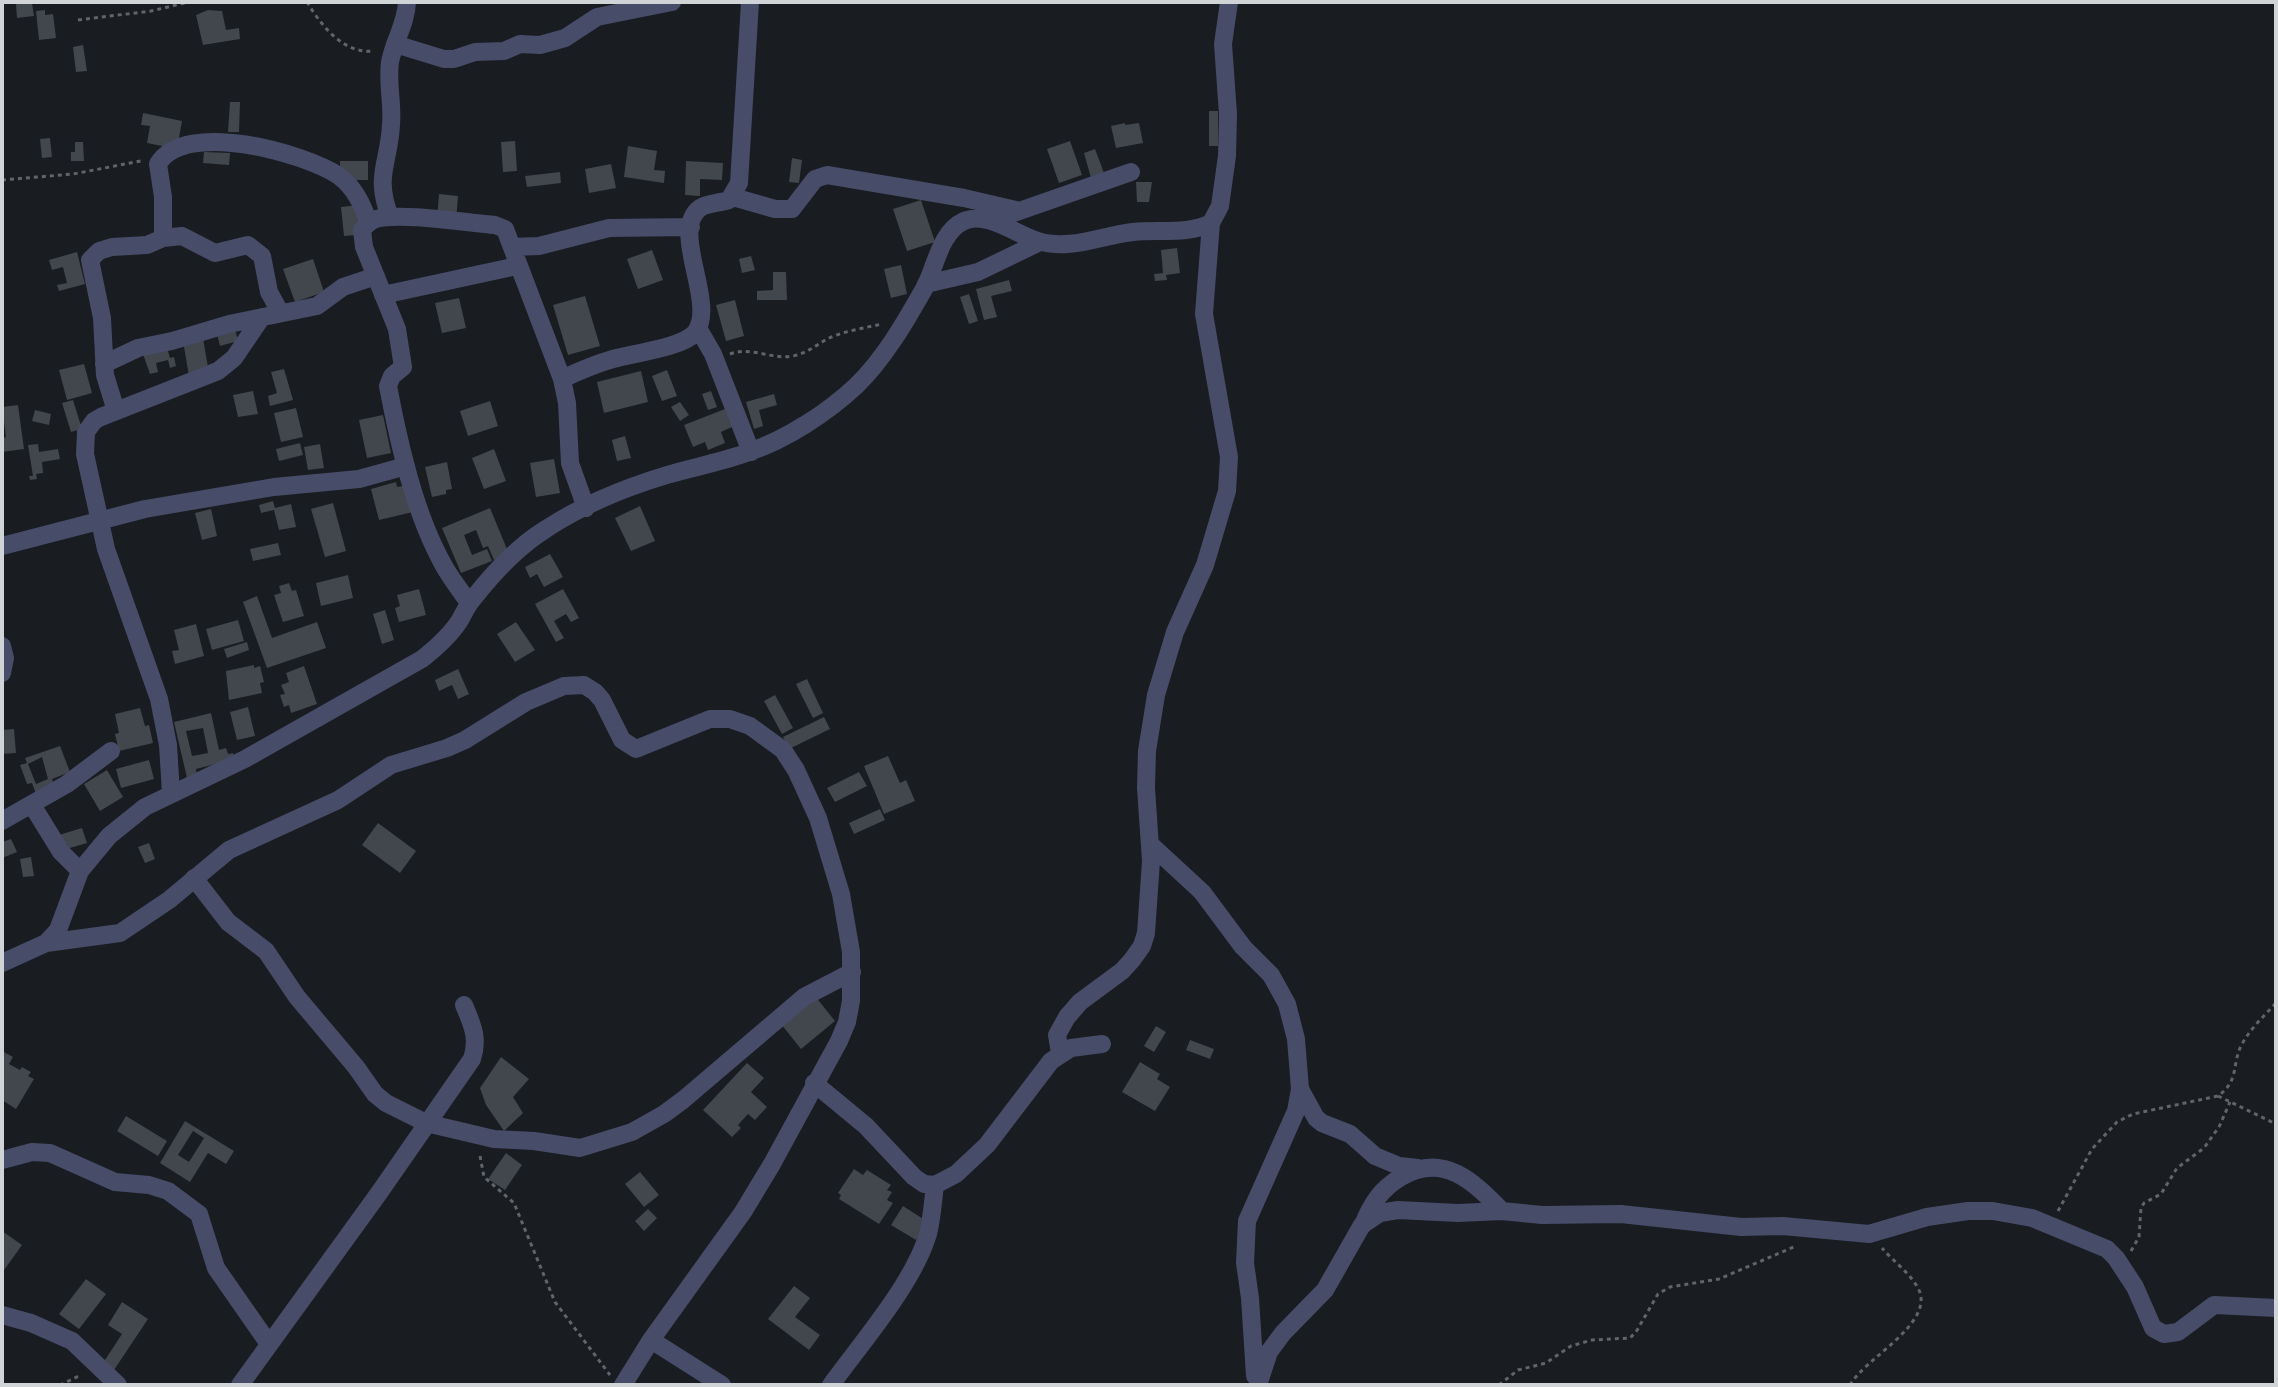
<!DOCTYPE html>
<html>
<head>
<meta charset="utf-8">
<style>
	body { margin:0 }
	#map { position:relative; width:2278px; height:1387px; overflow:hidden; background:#191c21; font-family:Poppins,sans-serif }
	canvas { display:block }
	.frame { position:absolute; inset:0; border:4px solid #d1d4d7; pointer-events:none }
</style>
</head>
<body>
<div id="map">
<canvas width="2278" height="1387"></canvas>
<div class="frame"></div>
</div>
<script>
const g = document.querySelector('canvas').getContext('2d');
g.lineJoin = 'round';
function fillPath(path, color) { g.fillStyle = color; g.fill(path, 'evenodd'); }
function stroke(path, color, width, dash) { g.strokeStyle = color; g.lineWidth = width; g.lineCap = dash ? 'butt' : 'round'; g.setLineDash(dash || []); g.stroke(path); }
fillPath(new Path2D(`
	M32,3L34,16L17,18L16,4Z
	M45,10V15L53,14L56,38L39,40L36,11Z
	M208,10L222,11L226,30L239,28L240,39L203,45L196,15Z
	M83,45L87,71L76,72L73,47Z
	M230,102H240L239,132H228Z
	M1209,111H1218V146H1209Z
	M143,113L182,121L177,149L147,143L150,126L141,125Z
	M1125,123V125L1139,123L1143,143L1116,148L1111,126Z
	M50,138L52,157L42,158L40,139Z
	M515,141L517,171L503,172L501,142Z
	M1070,141L1082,175L1059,183L1047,149Z
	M75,142H83L84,161H71V152H75Z
	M628,146L657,151L654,170L665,171L664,183L624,177Z
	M1095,149L1104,173L1091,178L1084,153Z
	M204,152L230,153L229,165L203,163Z
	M792,158L802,160L799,183L789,182Z
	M340,161H368V180H340Z
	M686,161L723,163L722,180L700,179V196L685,195Z
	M611,164L616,188L589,193L585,169Z
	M560,172L561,183L527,187L525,176Z
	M1136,182H1152L1149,202H1137Z
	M439,194L458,196L456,222L437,220Z
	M921,200L935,242L907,251L893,209Z
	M367,204L370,234L344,236L341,207Z
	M1177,248L1180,273L1166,275L1167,280L1155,281L1154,274L1163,273L1161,250Z
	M652,250L663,280L638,289L627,259Z
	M77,252L85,284L59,291L57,285L67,283L63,267L52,270L49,260Z
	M751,256L755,270L742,273L739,259Z
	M313,259L324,292L295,302L283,269Z
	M901,265L907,294L891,298L884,269Z
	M773,272H786L787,300H757V291L773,290Z
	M1009,280L1012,291L991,296L997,317L984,320L976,289Z
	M969,294L978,321L969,324L960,297Z
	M585,296L600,346L568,355L553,305Z
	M459,298L466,328L442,333L435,303Z
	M735,300L744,336L726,341L716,305Z
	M235,329L238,341L220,346L217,334Z
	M203,338L209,373L189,376L183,341Z
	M167,348L170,358L174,357L176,366L170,368L168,360L156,363L158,372L150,374L143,354Z
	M84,364L92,393L67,400L59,370Z
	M284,369L293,400L270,406L268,396L277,393L271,372Z
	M667,370L677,396L662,401L652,376Z
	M641,371L648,402L604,413L597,382Z
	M253,391L258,414L238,417L233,395Z
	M711,391L717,407L708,410L702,394Z
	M774,394L777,405L759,410L763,426L754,429L746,402Z
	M73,400L82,429L71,432L62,403Z
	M490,401L498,426L468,436L460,411Z
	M680,402L689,415L680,421L671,407Z
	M18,405L24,449L2,452V438L6,437L2,407Z
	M296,408L303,437L281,442L274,413Z
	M725,409L732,427L721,432L725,443L708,450L705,442L693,447L684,425Z
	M35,410L51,414L49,425L32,421Z
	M383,415L391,453L367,458L359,420Z
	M625,436L631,458L617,461L612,440Z
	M300,443L303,455L279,461L276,449Z
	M38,444L39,452L58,449L60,459L42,462L43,473L36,474L37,479L30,480L29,476H33L28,445Z
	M320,444L324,468L308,470L304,447Z
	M494,449L506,481L484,489L472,458Z
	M554,459L560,493L536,497L530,463Z
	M447,462L452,489L446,490V494L432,497L425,467Z
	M396,482L397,487L403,486L413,512L379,520L371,489Z
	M273,501L275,508L291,504L296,527L279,530L274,510L261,513L259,505Z
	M333,503L346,551L325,557L311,509Z
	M640,506L655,541L631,551L615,518Z
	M490,508L509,554L494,560L488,546L483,548L476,530L464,535L472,555L487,549L492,561L461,573L442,528Z
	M211,509L217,536L202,540L195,513Z
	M278,543L281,555L253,561L250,549Z
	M550,554L563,577L544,587L537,574L530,578L525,567Z
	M348,575L353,598L321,606L316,583Z
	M289,583L292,591L296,590L304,616L283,622L274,595L281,593L279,586Z
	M419,589L426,615L399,622L395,608L400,606L397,595Z
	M563,589L579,618L571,622L566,614L554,621L564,638L556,642L535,604Z
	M257,596L272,638L317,622L326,648L267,668L243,602Z
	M385,610L394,640L382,644L373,614Z
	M238,620L244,641L212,650L206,629Z
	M516,622L535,650L515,662L497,634Z
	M196,624L204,656L175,664L172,651L179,650L174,630Z
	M247,642L249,650L227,658L224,649Z
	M254,665V668L260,666L264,682L260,683L262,693L229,700L226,671Z
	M304,666L317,704L291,713L289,705L284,707L280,695L285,694L281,685L289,682L286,673Z
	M458,669L469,694L458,699L452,685L439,691L435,680Z
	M807,679L823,713L813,718L796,684Z
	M775,695L793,728L782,734L764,701Z
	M248,707L255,736L237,740L230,712Z
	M140,708L145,726L149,725L153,743L119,751L115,734L119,733L115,714Z
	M211,713L219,750L226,748L228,754L233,753L235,759L196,769L197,775L187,778L174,722ZM203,728L208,753L192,756L186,731Z
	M824,717L830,729L789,749L783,737Z
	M14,729L16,753L2,754V730Z
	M60,746L70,772L52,779L55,787L36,794L32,783L27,784L20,765L27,763L25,758ZM42,757L48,779L36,784L28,764Z
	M888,756L900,783L906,780L915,801L884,814L864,766Z
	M149,760L154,779L121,788L116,769Z
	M107,770L123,797L100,811L84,784Z
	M859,772L867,786L835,802L827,788Z
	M880,809L885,820L854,834L849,823Z
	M378,823L416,851L400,873L362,845Z
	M82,828L87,843L63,850L59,835Z
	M11,839L17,852L2,858V842Z
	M149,843L155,859L145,863L138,847Z
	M31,857L34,876L23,877L20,859Z
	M815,996L835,1021L801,1049L781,1024Z
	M1156,1026L1166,1032L1154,1052L1144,1046Z
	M1190,1040L1214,1049L1210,1059L1186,1050Z
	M2,1051L13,1057L9,1064L20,1070L22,1067L31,1072L28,1076L34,1079L16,1109L2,1100Z
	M501,1057L529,1079L513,1097L523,1113L504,1131L486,1105L480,1088Z
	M1140,1062L1160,1074L1157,1079L1170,1087L1155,1111L1122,1092Z
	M747,1063L764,1078L751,1092L767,1107L755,1120L748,1114L738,1125L741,1128L732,1137L703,1110Z
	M126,1116L167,1141L158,1156L117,1131Z
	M185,1121L234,1151L226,1164L208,1153L190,1182L160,1163ZM193,1131L204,1138L189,1162L178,1155Z
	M506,1153L522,1165L505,1190L488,1179Z
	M854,1169L863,1175L867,1170L891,1185L887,1190L892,1192L887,1200L893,1203L879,1224L839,1199L841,1195L838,1193Z
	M640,1172L659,1195L644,1207L625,1184Z
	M903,1206L928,1222L916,1240L891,1225Z
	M648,1209L657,1218L644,1231L635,1221Z
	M2,1231L22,1245L2,1273Z
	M86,1279L106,1294L79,1329L59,1314Z
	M794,1286L810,1298L795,1317L820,1335L809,1350L768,1319Z
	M122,1302L148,1319L114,1370L103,1363L122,1334L108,1325Z`), '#41474c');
stroke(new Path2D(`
	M307,2C321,25 343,54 373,51
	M78,20L151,11L189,2
	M2,180L73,174L141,161
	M730,354C752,346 770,360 793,356C807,353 815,346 827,339C843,331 865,328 882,324
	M2218,1096L2276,1124
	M480,1156L484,1177L514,1203L555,1302L610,1375
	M2058,1211L2092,1149L2117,1122L2133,1114L2218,1096C2240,1080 2231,1065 2242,1044C2251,1028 2264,1016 2276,1003
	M2131,1251L2139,1237L2141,1208L2144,1203L2161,1194L2177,1168L2204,1148L2219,1127L2230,1102
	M60,1385L81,1375
	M1499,1385L1518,1370L1546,1363L1571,1346L1592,1340L1630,1338L1636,1332L1658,1294L1670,1287L1719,1279L1796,1246
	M1850,1385C1865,1358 1934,1324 1919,1290C1912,1275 1893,1261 1882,1248`), '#616468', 3, [4, 4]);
stroke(new Path2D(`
	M395,44L444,59H454L475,52L504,51L520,44L540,45L565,38L597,17L672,2
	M733,197L775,209H792L815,179L827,175L964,198L1016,210
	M1005,216L1131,172
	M390,217C374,175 389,164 391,125C393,104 387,83 390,62C394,40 406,25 407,2
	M163,238V197L158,164C185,119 304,153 339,176C355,188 362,204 369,223
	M512,247L539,246L609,228L691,227
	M926,284L978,272L1040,242
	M383,295L517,266
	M698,328L713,354L751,452
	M104,364L138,348L172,341L229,324L317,306L343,287L376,276
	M562,379C579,371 595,364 613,359C634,353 681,348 695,333C718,304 669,231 700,208C707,203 721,203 729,200L739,183L750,2
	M116,411L105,375L102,318L90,260L99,251L112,247L147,245L163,238L182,236L215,253L248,245L262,256L269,292L280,312
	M2,546L145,509L274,487L359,479L406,466
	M469,603C461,591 451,579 444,566C415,515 399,444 388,386L392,376L403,367L397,329L364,247L362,230C366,225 370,221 376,219C399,212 468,223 495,225L505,229L562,379L567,403L570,463L586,508
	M2,646L5,658L2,673
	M171,793L168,745L159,699L106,549L85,454L86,432L94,421L101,417L218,371L234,358L262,317
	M32,805L61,852L80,871
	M2,821L67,784L111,751
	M1150,844L1202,892L1243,947L1271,975L1287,1004L1296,1039L1300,1089L1296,1111L1247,1221L1245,1263L1250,1298L1255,1376
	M194,878L228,922L266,951L297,997L356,1067L375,1094L386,1103L426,1123L494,1139L534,1141L580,1148L632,1132L664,1114L683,1100L804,997L852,972
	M46,943L120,933L169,900L229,850L338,800L391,765L447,748L465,740L526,702L564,686L584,685L595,692L602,700L622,740L636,749L710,719H730L750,726L783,750L796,770L818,818L841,894L851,952V1001L847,1022L839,1041L772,1164L743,1212L651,1340L623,1385
	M2,963L46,943L58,930L80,871L109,836L145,807L245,759L422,659C436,648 450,636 460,620C464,613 467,606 472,600C493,573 517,547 546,529C581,506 627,487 667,475C694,467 722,462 749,452C787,439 827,413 856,386C884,359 906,321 925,287C936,266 940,232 964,221C987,211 1017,235 1038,241C1069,251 1103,235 1133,232C1158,229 1188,235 1211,223
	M1060,1053L1057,1035L1067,1017L1080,1002L1122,971L1132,960L1142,946L1146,933L1151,861L1146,788L1147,751L1156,695L1175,632L1205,565L1227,491L1229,457L1204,314L1211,223L1220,206L1227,156L1228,114L1223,44L1229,2
	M814,1083L866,1126L914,1177L924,1184L935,1185L956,1174L987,1145L1051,1061L1071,1048L1102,1044
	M1300,1089L1316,1118L1322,1123L1350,1134L1375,1156L1399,1166L1418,1168
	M2,1160L32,1152L50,1153L115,1182L149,1185L168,1191L199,1214L216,1268L269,1344
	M1363,1225C1371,1204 1381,1189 1401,1177C1443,1152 1473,1181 1502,1211
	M2,1315L31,1323L72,1341L118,1385
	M651,1340L722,1385
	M240,1385L379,1193L472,1059C479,1038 472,1024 464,1005
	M831,1385C862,1342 913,1284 928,1234C932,1218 933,1201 935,1185
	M1258,1385L1269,1352L1283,1333L1325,1290L1362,1225L1380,1213L1398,1210L1458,1213L1502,1211L1542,1215L1621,1214L1741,1227L1783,1226L1869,1234L1927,1217L1968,1211H1993L2032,1218L2107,1249L2116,1258L2135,1287L2153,1328L2164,1334L2178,1332L2214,1305L2276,1308`), '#474c69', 18);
</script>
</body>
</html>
